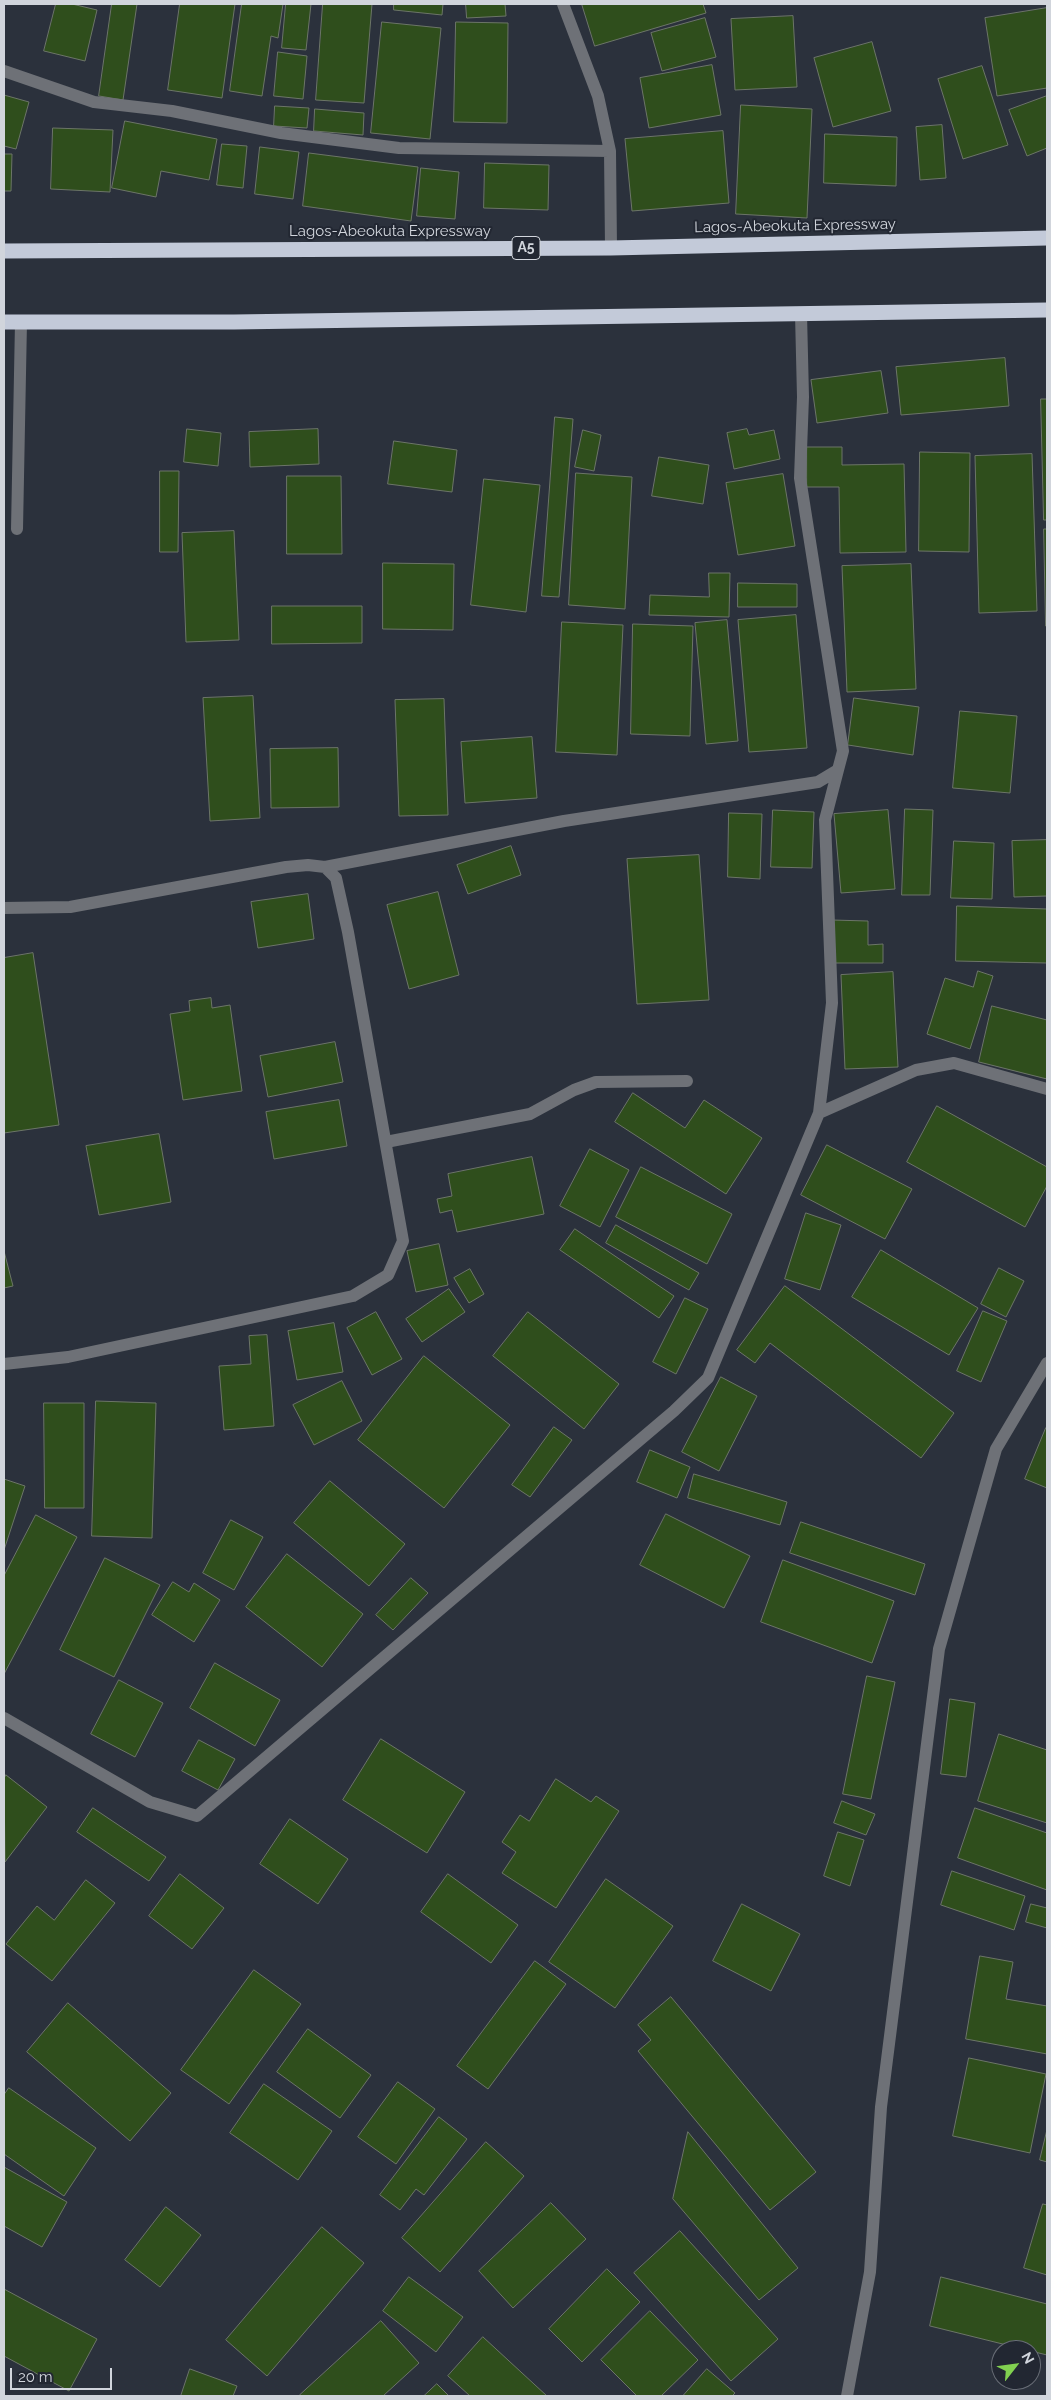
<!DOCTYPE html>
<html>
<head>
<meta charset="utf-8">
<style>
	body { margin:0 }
	#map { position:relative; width:1051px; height:2400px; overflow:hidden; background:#2b313c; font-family:Raleway,sans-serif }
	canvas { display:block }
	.frame { position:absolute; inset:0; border:5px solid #d1d5dc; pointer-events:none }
	.north { position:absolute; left:991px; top:2340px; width:50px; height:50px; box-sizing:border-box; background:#222732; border:1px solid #686d76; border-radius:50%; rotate:60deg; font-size:14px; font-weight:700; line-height:20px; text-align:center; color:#d1d5dc }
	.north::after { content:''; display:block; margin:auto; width:18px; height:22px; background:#81d050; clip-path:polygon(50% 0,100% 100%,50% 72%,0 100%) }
	.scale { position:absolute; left:10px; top:2368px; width:102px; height:22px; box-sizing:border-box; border:2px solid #d1d5dc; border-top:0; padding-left:6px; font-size:15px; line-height:18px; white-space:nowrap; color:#d1d5dc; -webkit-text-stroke:4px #222732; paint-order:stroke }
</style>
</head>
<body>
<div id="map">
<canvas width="1051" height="2400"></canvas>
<div class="frame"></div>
<div class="north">N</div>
<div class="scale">20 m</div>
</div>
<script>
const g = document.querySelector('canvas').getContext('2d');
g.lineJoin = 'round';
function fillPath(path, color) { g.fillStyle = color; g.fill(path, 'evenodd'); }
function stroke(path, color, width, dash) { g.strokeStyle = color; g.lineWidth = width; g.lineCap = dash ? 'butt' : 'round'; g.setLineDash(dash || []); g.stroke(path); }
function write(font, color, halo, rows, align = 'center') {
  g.font = font + ' Raleway,sans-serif'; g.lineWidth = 4; g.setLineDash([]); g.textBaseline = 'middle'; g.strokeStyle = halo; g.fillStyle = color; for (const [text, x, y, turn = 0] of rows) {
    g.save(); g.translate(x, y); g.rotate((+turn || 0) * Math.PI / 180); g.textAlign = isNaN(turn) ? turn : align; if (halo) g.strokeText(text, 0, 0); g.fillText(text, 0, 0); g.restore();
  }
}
const building = new Path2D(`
	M56,4H72L97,10L85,61L44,51Z
	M112,4H137L123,100L99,96Z
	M180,4H235L222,98L168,90Z
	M242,4H283L278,38L271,36L262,96L230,91Z
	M286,4H311L306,50L282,48Z
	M323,4H372L364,103L316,100Z
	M394,4H443L442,15L394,10Z
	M466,4H505L506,16L467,18Z
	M582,4H703L706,13L595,46Z
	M1047,8V88L997,96L985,18Z
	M793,16L797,87L735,90L731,19Z
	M705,18L716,57L662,71L651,33Z
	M382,22L441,28L430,139L371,133Z
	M456,22L508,23L507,123L454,122Z
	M872,42L891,111L833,127L814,58Z
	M278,52L307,56L303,99L274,96Z
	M712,65L721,115L649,128L640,78Z
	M982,66L1008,145L963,159L938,79Z
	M4,95L29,102L16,149L4,146Z
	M1047,96V148L1027,156L1009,110Z
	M741,105L812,109L807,218L736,214Z
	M275,106L309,108L307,128L274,126Z
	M315,109L364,113L363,135L314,131Z
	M125,121L217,139L209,180L161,171L156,197L112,188Z
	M942,125L946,178L920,180L916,127Z
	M53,128L113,130L110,192L51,189Z
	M723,131L729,203L632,211L625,139Z
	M825,134L897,137L896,186L824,183Z
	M222,144L247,146L243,188L217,185Z
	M260,147L299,152L293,199L255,194Z
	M309,153L418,167L411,221L303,206Z
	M4,154H12L11,191H4Z
	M485,163L549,165L548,210L484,208Z
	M421,168L459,172L455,219L417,216Z
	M1005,358L1009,406L901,415L896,367Z
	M881,371L888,413L817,423L811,380Z
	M1041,399H1047V520H1044Z
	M555,417L573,419L559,597L542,596Z
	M187,429L221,433L218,466L184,462Z
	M318,429L319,464L250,467L249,432Z
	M747,429L749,435L774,430L780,459L734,469L727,433Z
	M583,430L601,435L594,471L575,467Z
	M394,441L457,450L452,492L388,484Z
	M807,447H842V465L904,464L906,552L840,553L839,487H807Z
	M920,452L970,453L969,552L919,551Z
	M1032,454L1037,611L979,613L975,456Z
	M659,457L709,465L703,504L652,496Z
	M160,471H179L178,552H160Z
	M576,473L632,477L625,609L569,605Z
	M783,474L795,546L738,555L726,483Z
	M287,476H341L342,554H287Z
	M484,479L540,485L526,612L471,605Z
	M1044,529H1047V626H1046Z
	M234,531L239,640L186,642L182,533Z
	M383,563L454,564L453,630L383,629Z
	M911,564L916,689L847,692L842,566Z
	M709,573H730L729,617L649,615L650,595L709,597Z
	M738,583L797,584V607H738Z
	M272,606H362V643L272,644Z
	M796,615L807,748L749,752L738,620Z
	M727,620L738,741L706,744L695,623Z
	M562,622L623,625L617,755L556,752Z
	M633,624L693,626L690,736L631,734Z
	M253,696L260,818L210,821L203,698Z
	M854,698L919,707L913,755L848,745Z
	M444,699L448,815L399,816L395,700Z
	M960,711L1017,716L1010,793L953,788Z
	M532,737L537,798L465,803L461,742Z
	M338,748L339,807L271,808L270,749Z
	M905,809L933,810L930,895H902Z
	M773,810L814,812L812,868L771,867Z
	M888,810L895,889L841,893L834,814Z
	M729,813L762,814L760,879L728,877Z
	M1047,840V896L1014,897L1012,841Z
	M954,841L994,843L992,899L951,898Z
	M511,846L521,875L468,894L457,865Z
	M699,855L709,1000L637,1004L627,859Z
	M438,892L459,975L409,989L387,905Z
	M308,894L314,939L258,948L251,902Z
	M957,906L1047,909V963L956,961Z
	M832,920L868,921V945L883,944V963H832Z
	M33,953L59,1125L4,1133V958Z
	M978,971L993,976L970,1049L927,1034L945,978L973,987Z
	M893,972L898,1067L845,1069L841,975Z
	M211,998L212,1008L230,1005L242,1091L183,1100L170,1014L190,1011L189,1001Z
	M992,1006L1047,1020V1079L979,1062Z
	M335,1042L343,1082L268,1097L260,1056Z
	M633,1093L685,1128L704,1100L762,1138L726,1194L615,1122Z
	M339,1100L347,1146L274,1159L266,1112Z
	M937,1106L1047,1167V1186L1025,1227L907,1162Z
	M159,1134L171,1202L99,1215L86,1146Z
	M827,1145L912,1189L885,1239L801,1195Z
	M590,1149L629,1170L600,1227L560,1206Z
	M532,1157L544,1214L457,1232L452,1210L440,1213L437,1199L452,1196L448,1174Z
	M641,1167L732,1214L707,1264L616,1217Z
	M806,1213L841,1225L820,1290L785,1279Z
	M616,1225L699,1273L689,1290L606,1243Z
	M575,1229L674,1296L659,1318L560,1250Z
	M439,1244L448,1285L416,1292L407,1251Z
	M881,1250L978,1308L949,1355L852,1297Z
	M4,1251L13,1286L4,1288Z
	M999,1268L1024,1281L1006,1317L981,1304Z
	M470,1269L484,1294L469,1303L454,1278Z
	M785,1286L954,1413L921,1458L770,1343L755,1363L737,1350Z
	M449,1289L465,1312L422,1342L406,1319Z
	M685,1298L708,1309L676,1374L653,1362Z
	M983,1311L1007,1321L981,1382L957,1371Z
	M376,1312L402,1359L372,1375L347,1328Z
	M528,1312L619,1384L584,1429L493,1356Z
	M334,1323L343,1372L297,1380L288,1331Z
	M267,1335L274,1426L224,1430L219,1366L251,1364L249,1336Z
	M424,1356L510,1425L444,1508L358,1440Z
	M721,1377L757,1396L719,1471L682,1452Z
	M342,1381L362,1421L314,1445L293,1405Z
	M96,1401L156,1403L152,1538L92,1536Z
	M44,1403H84V1508H45Z
	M554,1427L572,1440L530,1497L512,1485Z
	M1046,1428L1047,1429V1488L1025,1479Z
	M650,1450L690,1467L677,1498L637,1482Z
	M694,1474L787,1502L780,1525L688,1498Z
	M4,1479L25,1486L4,1550Z
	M330,1481L405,1544L369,1586L294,1523Z
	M666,1514L750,1556L724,1608L640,1565Z
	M36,1515L77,1537L4,1674V1576Z
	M231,1520L263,1537L234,1590L203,1573Z
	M801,1522L925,1564L915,1595L790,1553Z
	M287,1554L363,1614L322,1667L246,1607Z
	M105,1558L160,1585L114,1677L60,1650Z
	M783,1560L894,1601L872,1663L761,1622Z
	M411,1578L428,1593L393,1630L376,1615Z
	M173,1582L189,1592L194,1583L220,1600L194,1642L152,1615Z
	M215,1663L280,1700L255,1746L190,1708Z
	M867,1676L895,1682L871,1799L843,1794Z
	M119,1680L163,1703L135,1757L91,1734Z
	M950,1699L975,1703L966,1777L941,1774Z
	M999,1734L1047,1750V1823L978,1801Z
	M381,1739L465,1792L427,1853L343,1800Z
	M199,1740L235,1759L218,1790L182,1771Z
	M6,1775L47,1807L5,1862L4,1779Z
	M556,1779L591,1802L596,1796L619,1811L556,1908L502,1873L516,1852L502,1842L520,1815L529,1821Z
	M842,1801L875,1814L866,1835L834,1823Z
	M93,1808L166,1857L149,1881L77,1832Z
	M975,1808L1047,1833V1890L958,1858Z
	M290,1819L348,1859L318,1904L260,1864Z
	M838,1832L864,1840L850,1886L824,1876Z
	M952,1871L1025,1896L1014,1930L941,1905Z
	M180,1874L224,1908L192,1949L149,1916Z
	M448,1874L518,1925L491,1963L421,1912Z
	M606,1879L673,1926L615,2008L549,1962Z
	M86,1880L115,1903L52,1981L6,1944L37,1906L54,1920Z
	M742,1904L800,1934L771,1991L713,1961Z
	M1031,1904L1047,1908V1928L1026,1922Z
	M980,1956L1013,1962L1006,1999L1047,2006V2054L966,2039Z
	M535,1961L566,1984L488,2089L457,2066Z
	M254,1970L301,2004L229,2104L181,2070Z
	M671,1997L816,2172L770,2210L638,2051L651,2040L638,2025Z
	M68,2003L171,2093L130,2141L27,2052Z
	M308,2029L371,2075L340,2118L277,2072Z
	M969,2058L1046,2074L1030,2153L953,2136Z
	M398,2082L435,2109L396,2164L358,2137Z
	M264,2084L332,2131L298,2180L230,2133Z
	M9,2088L96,2148L64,2196L4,2154V2095Z
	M439,2117L467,2139L424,2195L416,2189L400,2210L380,2195Z
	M1047,2130V2162L1040,2160Z
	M688,2132L798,2268L759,2300L673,2199Z
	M486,2142L524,2176L440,2272L402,2238Z
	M4,2167L67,2202L42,2247L4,2226Z
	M551,2203L586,2239L513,2308L479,2271Z
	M1043,2204L1047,2205V2275L1024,2268Z
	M166,2207L201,2235L160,2287L125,2260Z
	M322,2227L364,2263L267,2376L226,2340Z
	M680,2231L778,2339L731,2381L634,2273Z
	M607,2269L640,2302L582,2362L549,2329Z
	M409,2277L463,2317L436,2352L383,2311Z
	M941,2277L1047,2304V2355L930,2326Z
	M4,2289L97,2339L69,2391L4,2356Z
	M650,2311L698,2360L661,2396H637L601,2360Z
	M381,2321L419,2363L383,2396H302L300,2395Z
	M483,2337L547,2396H470L448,2376Z
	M190,2369L237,2386L233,2396H181Z
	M707,2369L735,2393L732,2396H683Z
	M437,2384L449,2396H424Z`);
fillPath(building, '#2f4e1c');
stroke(building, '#6c7568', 1);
stroke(new Path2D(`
	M563,4L598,96L610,151L611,248
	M4,71L94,102L172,111L281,133L399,148L610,151
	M17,529L21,322
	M325,867L564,821L818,782L838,770L843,751L800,478L803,397L801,314
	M4,908L70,907L286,867L308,865L325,867L336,878L348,932L403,1241L388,1275L353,1296L68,1357L4,1364
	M819,1113L916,1070L954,1063L1047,1089
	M386,1142L530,1114L574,1090L596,1082L687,1081
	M4,1718L150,1802L197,1816L542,1523L674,1411L708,1378L819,1113L832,1003L825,820L838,770
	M847,2396L870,2272L881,2107L939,1649L996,1449L1047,1363`), '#6e7177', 12);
stroke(new Path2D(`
	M4,251L611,248L1047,238
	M4,322H234L1047,310`), '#c3cad9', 15);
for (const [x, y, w] of [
	[526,248,28]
]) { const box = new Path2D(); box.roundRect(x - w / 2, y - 11.5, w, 23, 4); g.fillStyle = '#222732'; g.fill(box); stroke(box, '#d1d5dc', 1); }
write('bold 14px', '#d1d5dc', null, [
	["A5",526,248]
]);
write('15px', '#d1d5dc', '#222732', [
	["Lagos-Abeokuta Expressway",795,226,-1],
	["Lagos-Abeokuta Expressway",390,231]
]);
</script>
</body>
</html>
